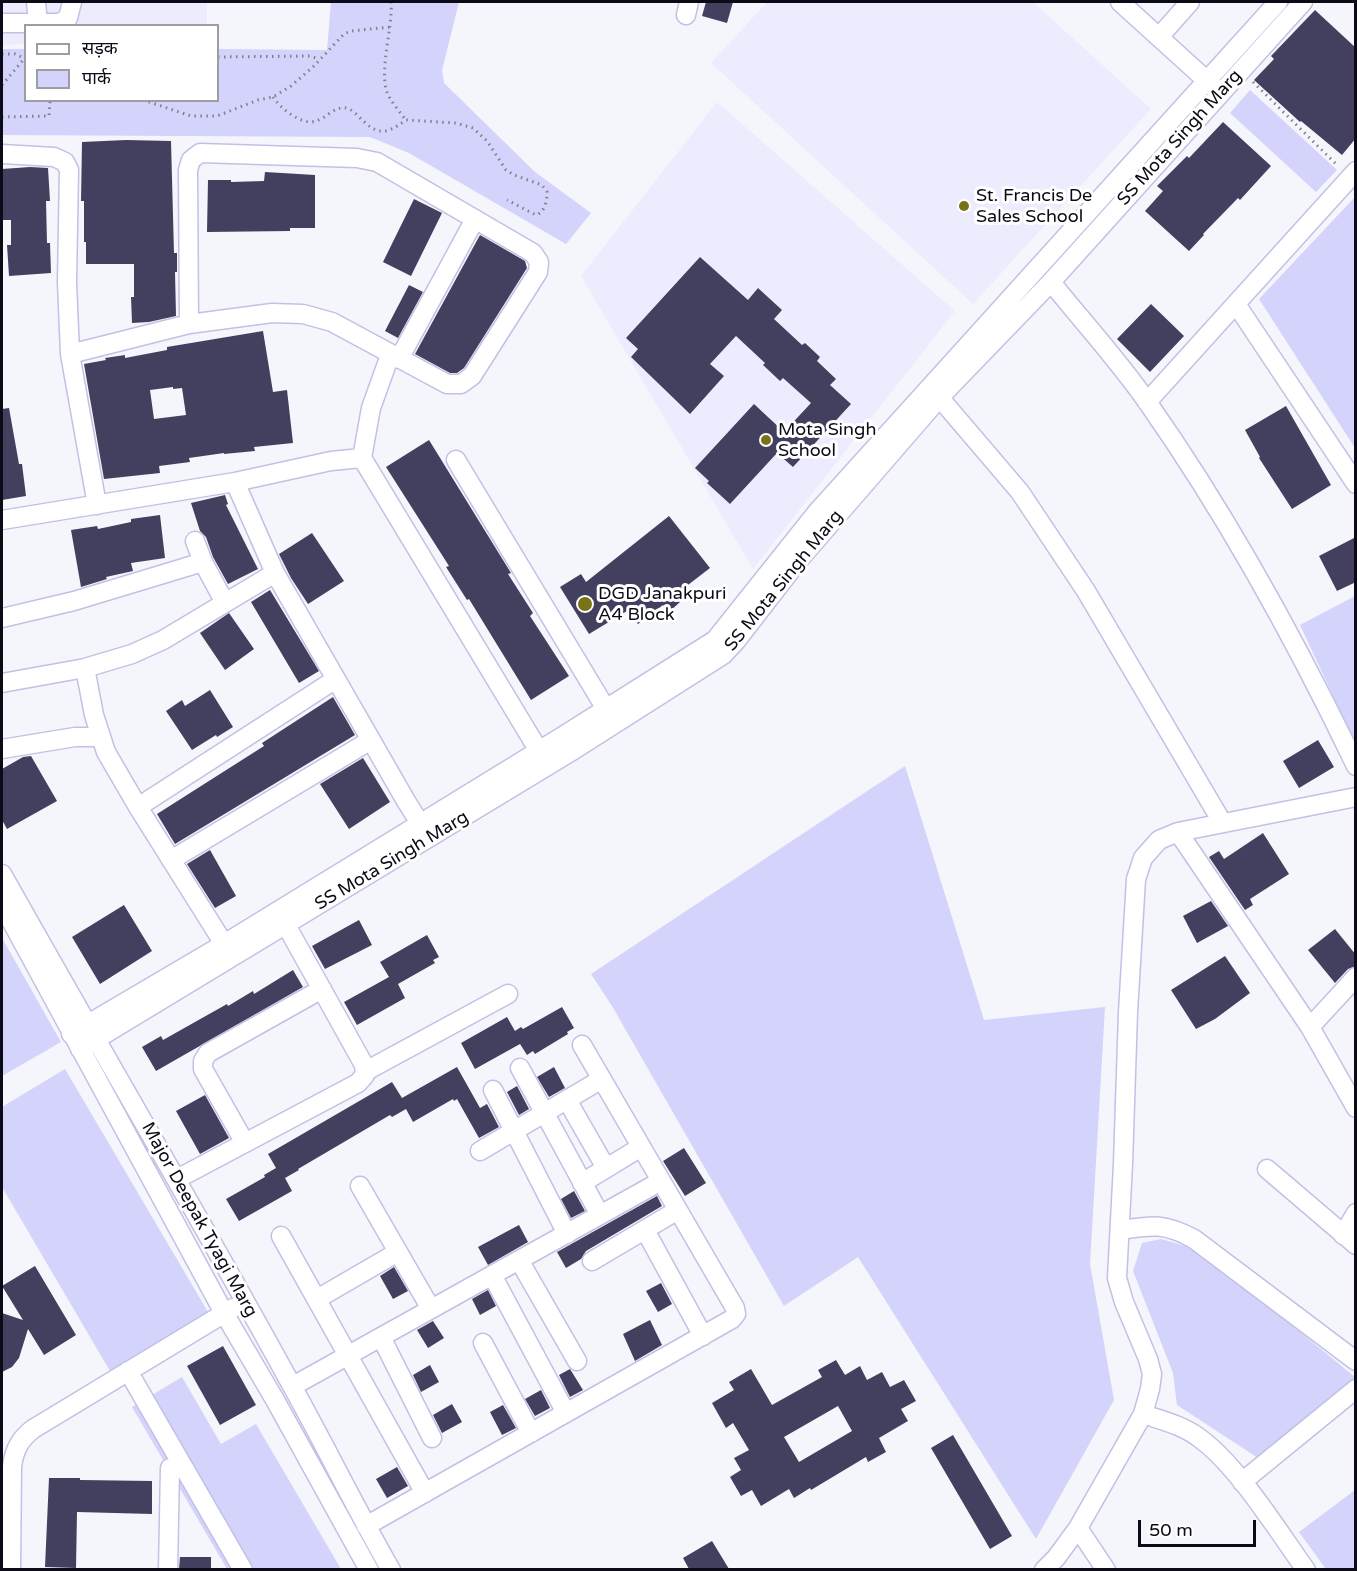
<!DOCTYPE html>
<html>
<head>
<meta charset="utf-8">
<style>
	body { margin:0 }
	#map { position:relative; width:1357px; height:1571px; overflow:hidden; background:#f5f5fc; font-family:"Varela Round","Noto Sans Devanagari",sans-serif }
	canvas { display:block }
	.frame { position:absolute; inset:0; border:3px solid #0b0a16; pointer-events:none }
	.legend { position:absolute; left:24px; top:24px; width:195px; height:78px; box-sizing:border-box; background:#fff; border:2px solid #9d9da2; margin:0; padding:8px 10px; list-style:none; font-size:18px; color:#0b0a16 }
	.legend li { display:flex; align-items:center; gap:12px; height:30px }
	.legend b { width:30px; border:2px solid #9d9da2 }
	.scale { position:absolute; left:1138px; top:1520px; width:118px; height:27px; box-sizing:border-box; border:3px solid #0b0a16; border-top:0; padding-left:8px; font-size:18px; line-height:21px; white-space:nowrap; color:#0b0a16; -webkit-text-stroke:4px #fff; paint-order:stroke }
</style>
</head>
<body>
<div id="map">
<canvas width="1357" height="1571"></canvas>
<div class="frame"></div>
<ul class="legend">
<li><b style="height:8px;background:#fff"></b>सड़क</li>
<li><b style="height:16px;background:#d3d3fb"></b>पार्क</li>
</ul>
<div class="scale">50 m</div>
</div>
<script>
const g = document.querySelector('canvas').getContext('2d');
g.lineJoin = 'round';
function fillPath(path, color) { g.fillStyle = color; g.fill(path, 'evenodd'); }
function stroke(path, color, width, dash) { g.strokeStyle = color; g.lineWidth = width; g.lineCap = dash ? 'butt' : 'round'; g.setLineDash(dash || []); g.stroke(path); }
function write(font, color, halo, rows, align = 'center') {
  g.font = font + ' "Varela Round",sans-serif'; g.lineWidth = 6; g.setLineDash([]); g.textBaseline = 'middle'; g.strokeStyle = halo; g.fillStyle = color; for (const [text, x, y, turn = 0] of rows) {
    g.save(); g.translate(x, y); g.rotate((+turn || 0) * Math.PI / 180); g.textAlign = isNaN(turn) ? turn : align; if (halo) g.strokeText(text, 0, 0); g.fillText(text, 0, 0); g.restore();
  }
}
fillPath(new Path2D(`
	M2,2H207V25L26,26L25,44L2,45Z
	M767,2H1033L1151,109L973,304L711,63Z
	M717,102L955,311L753,569L581,276Z`), '#ececfe');
fillPath(new Path2D(`
	M331,2H459L442,70L444,83L535,172L591,213L566,244L409,153L370,137L2,135V49H25L26,100H218V49L327,50Z
	M1250,90L1337,170L1316,192L1230,113Z
	M1355,197V448L1259,299Z
	M1355,596V743L1300,625Z
	M905,766L984,1020L1105,1007L1090,1264L1114,1400L1036,1539L858,1257L784,1306L612,1006L591,974Z
	M2,938L61,1042L2,1076Z
	M65,1069L208,1312L110,1371L2,1187V1107Z
	M1161,1239L1200,1250L1355,1377V1386L1258,1458L1177,1405L1173,1373L1133,1271L1142,1243Z
	M182,1377L221,1444L256,1424L341,1569H227L132,1407Z
	M1355,1490V1569H1326L1299,1532Z`), '#d3d3fb');
fillPath(new Path2D(`
	M706,2H733L727,23L702,16Z
	M1315,10L1356,48V138L1342,155L1301,121L1300,122L1254,80L1274,59L1271,56Z
	M1223,122L1271,166L1240,200L1238,198L1203,234L1204,235L1189,251L1145,211L1163,191L1157,186L1187,156L1189,158Z
	M126,140L171,141L174,253H177V272H175L176,316L149,322L132,323L131,297H134V264H86V242H84V201H81L82,142Z
	M30,167L48,168L50,201H46L47,243H50L51,273L9,276L7,245H11V220H2V169Z
	M265,172L315,175V228H290V231L207,232L208,180H231V182L264,181Z
	M414,199L442,213L411,276L383,262Z
	M480,235L525,261L527,268L464,368L457,373H450L415,354Z
	M700,257L748,300L758,288L782,310L774,319L802,345L805,343L820,357L817,361L836,379L830,385L851,404L793,467L777,453L730,504L707,483L709,481L695,468L754,404L784,432L811,403L783,378L780,381L763,365L765,363L736,336L710,364L724,376L690,414L631,357L638,349L626,338Z
	M409,285L423,292L398,338L385,331Z
	M1151,304L1184,336L1150,372L1117,339Z
	M263,331L273,392L287,390L293,443L254,447L255,451L224,454V453L189,458L190,462L159,466L160,473L104,479L84,364L106,360L105,358L125,355V358L167,350V347ZM173,387V389L182,388L186,415L154,419L150,390Z
	M1286,406L1331,485L1292,509L1259,458L1260,457L1245,430Z
	M9,408L19,464H22L26,496L2,500V409Z
	M429,440L511,573L508,574L533,613L530,616L569,676L531,700L469,599L467,600L446,567L449,566L386,467Z
	M225,495L228,504L226,505L258,569L228,584L213,557L206,537L200,531L191,503Z
	M160,515L165,558L131,563L133,571L106,577L107,579L81,587L71,530L97,526L98,529L131,522V519Z
	M669,516L710,568L675,595L680,602L669,612L663,605L638,624L627,611L589,634L560,587L581,574L586,582Z
	M312,533L344,581L308,604L291,578L279,554Z
	M1356,537V582L1337,591L1319,556Z
	M270,590L319,671L299,683L251,602Z
	M229,613L254,649L225,670L200,633Z
	M210,690L233,727L217,737L216,735L192,750L166,711L182,700L185,706Z
	M333,697L355,735L175,844L157,814L264,746L262,743Z
	M1318,740L1334,767L1299,788L1283,761Z
	M31,756L57,801L7,829L2,820V769L23,757Z
	M363,758L390,802L349,829L320,784Z
	M1263,833L1289,874L1250,899L1253,905L1245,910L1209,857L1219,851L1224,859Z
	M210,850L236,896L215,908L187,864Z
	M1211,901L1228,926L1197,943L1183,916Z
	M124,905L152,951L100,984L72,937Z
	M359,920L372,945L325,969L312,946Z
	M1335,929L1356,955V966L1348,969L1335,983L1308,950Z
	M427,935L439,957L433,960L435,963L398,984L405,998L357,1025L344,1002L389,977L380,962Z
	M1225,956L1250,993L1215,1019L1196,1029L1171,990Z
	M293,970L303,987L156,1071L142,1047L161,1036L163,1040L227,1004L228,1006L253,991L254,994Z
	M562,1007L574,1028L567,1032L568,1034L535,1054L533,1051L527,1055L520,1044L475,1069L461,1043L507,1017L515,1031L521,1027L523,1029Z
	M457,1067L480,1108L487,1104L499,1127L479,1138L457,1099L454,1101L453,1099L413,1122L406,1109L392,1117L390,1115L298,1169L299,1170L285,1178L292,1191L239,1221L226,1199L265,1177L264,1175L276,1168L268,1154L392,1082L402,1098Z
	M554,1067L565,1088L549,1097L537,1077Z
	M517,1086L529,1109L519,1115L507,1092Z
	M205,1095L229,1138L200,1154L176,1111Z
	M684,1148L706,1183L685,1196L663,1161Z
	M574,1191L585,1211L571,1218L561,1199Z
	M657,1196L662,1206L586,1251L581,1259L566,1268L557,1252Z
	M519,1225L528,1242L488,1265L478,1247Z
	M35,1266L76,1335L44,1355L28,1329L19,1358L12,1367L2,1372V1313L23,1320L2,1286Z
	M394,1267L408,1291L393,1299L380,1276Z
	M661,1283L672,1304L658,1312L646,1291Z
	M488,1290L496,1306L480,1315L472,1299Z
	M650,1320L662,1345L635,1361L623,1334Z
	M433,1321L444,1338L428,1348L417,1330Z
	M223,1346L256,1405L220,1425L187,1366Z
	M836,1360L845,1375L860,1366L867,1380L882,1372L890,1387L904,1380L916,1401L901,1409L908,1421L879,1438L886,1452L868,1462L866,1457L811,1490L810,1488L794,1498L789,1489L761,1506L752,1490L741,1496L730,1477L741,1470L734,1458L749,1450L733,1423L726,1428L712,1403L734,1390L729,1382L751,1369L772,1405L822,1377L818,1370ZM838,1406L852,1431L799,1462L784,1437Z
	M430,1365L439,1382L421,1392L413,1375Z
	M570,1369L583,1390L570,1397L559,1375Z
	M541,1390L550,1408L535,1416L525,1399Z
	M452,1404L462,1422L442,1433L433,1415Z
	M503,1405L516,1428L502,1435L490,1412Z
	M953,1435L1012,1536L990,1549L931,1448Z
	M397,1467L408,1486L387,1498L376,1479Z
	M49,1478H80V1480L152,1481V1514L77,1512L76,1568L45,1567Z
	M712,1541L729,1569H689L683,1558Z
	M180,1557H211V1569H179Z`), '#42405e');
const minor = new Path2D(`
	M36,2L38,23
	M1120,2L1215,88
	M686,15L689,2
	M2,23H60L68,18L72,2
	M1159,37L1190,2
	M2,154L54,157L65,162L69,170L67,282L70,354L97,505
	M1051,282C1083,322 1119,361 1148,403C1228,517 1296,641 1356,766
	M1236,304L1356,484
	M70,354L189,324L272,313L303,314L332,322L447,384H461L472,376L538,272L539,262L533,253L377,162L357,158L200,153L191,160L188,170L189,324
	M390,355L371,408L362,458L539,751
	M399,359L475,219
	M933,390L1020,492L1086,591L1222,822
	M1147,402L1356,171
	M456,460L606,709
	M235,482L275,573L406,801L426,833
	M2,520L235,482L331,461L362,458
	M195,541L203,562L225,603
	M2,618L74,601L203,562
	M85,668L94,715L106,752L138,807L224,944
	M2,683L85,668L132,654L163,640L275,573
	M2,749L75,737H100
	M138,807L336,679
	M1178,832L1310,1027L1356,1108
	M171,860L371,740
	M2,874C98,1045 198,1214 292,1386C326,1447 356,1509 391,1570
	M2,904L224,1313L275,1400L369,1570
	M1310,1027L1356,977
	M71,1034L224,944L563,736L715,640L817,512L1278,2
	M80,1049L572,751L723,655L736,641L798,561L940,397L1051,282L1303,2
	M520,1068L600,1215
	M366,1071L508,994
	M493,1090L567,1234
	M567,1100L606,1168
	M245,1143L203,1069V1061L208,1053L322,989
	M480,1151L602,1079
	M1267,1169L1356,1245
	M177,1179L358,1083L365,1075L364,1065L286,925
	M582,1183L641,1147
	M360,1186L431,1309
	M645,1230L703,1336
	M1121,1230C1153,1225 1165,1223 1194,1239L1356,1361
	M1343,1235L1356,1213
	M281,1236L425,1493
	M519,1260L577,1361
	M592,1261L678,1210
	M492,1275L566,1413
	M317,1299L398,1252
	M381,1337L432,1438
	M483,1343L531,1433
	M128,1371L243,1570
	M293,1386L661,1181
	M1143,1414C1164,1421 1185,1426 1202,1440C1239,1468 1278,1531 1306,1570
	M1242,1482L1356,1389
	M366,1526L732,1319L736,1314L735,1308L582,1045
	M1078,1528L1106,1570
	M11,1570L12,1467C14,1450 20,1439 33,1429L233,1308
	M168,1570L170,1468
	M1044,1570L1056,1558L1078,1528L1143,1414L1150,1389L1152,1374L1148,1359L1124,1302L1117,1278L1123,1164L1128,1012L1136,879L1143,858L1159,840L1178,832L1356,797`);
stroke(minor, '#c2c1e5', 21);
stroke(new Path2D(`
	M391,2C393,28 379,69 387,92C391,102 399,111 406,120
	M2,54H15L26,59
	M218,57L310,56L319,59
	M1253,82L1338,166
	M2,85L24,59
	M273,97C280,108 302,126 316,121C326,118 335,106 346,108C351,109 355,113 358,116C377,135 384,136 406,120L456,123L473,128L487,141L506,170L514,175L542,185L547,192C547,201 545,212 536,215L507,200
	M143,100L191,116H217L258,100L273,97L291,86L314,66L344,34L351,31L391,27
	M2,117L49,116L50,100`), '#81808a', 3, [1.5, 4.5]);
stroke(minor, '#fff', 18);
for (const [x, y, r, color] of [
	[964,206,6,"#787316"],
	[766,440,6,"#787316"],
	[585,604,8,"#787316"]
]) { const dot = new Path2D(); dot.arc(x, y, r, 0, 2 * Math.PI); g.fillStyle = color; g.fill(dot); stroke(dot, '#fff', 2); }
write('18px', '#0b0a16', '#fff', [
	["SS Mota Singh Marg",1180,138,-48],
	["SS Mota Singh Marg",784,581,-51],
	["SS Mota Singh Marg",392,861,-31],
	["Major Deepak Tyagi Marg",199,1220,61]
]);
write('18px', '#0b0a16', '#fff', [
	["St. Francis De",976,196],
	["Sales School",976,217],
	["Mota Singh",778,430],
	["School",778,451],
	["DGD Janakpuri",598,594],
	["A4 Block",598,615]
], 'left');
</script>
</body>
</html>
